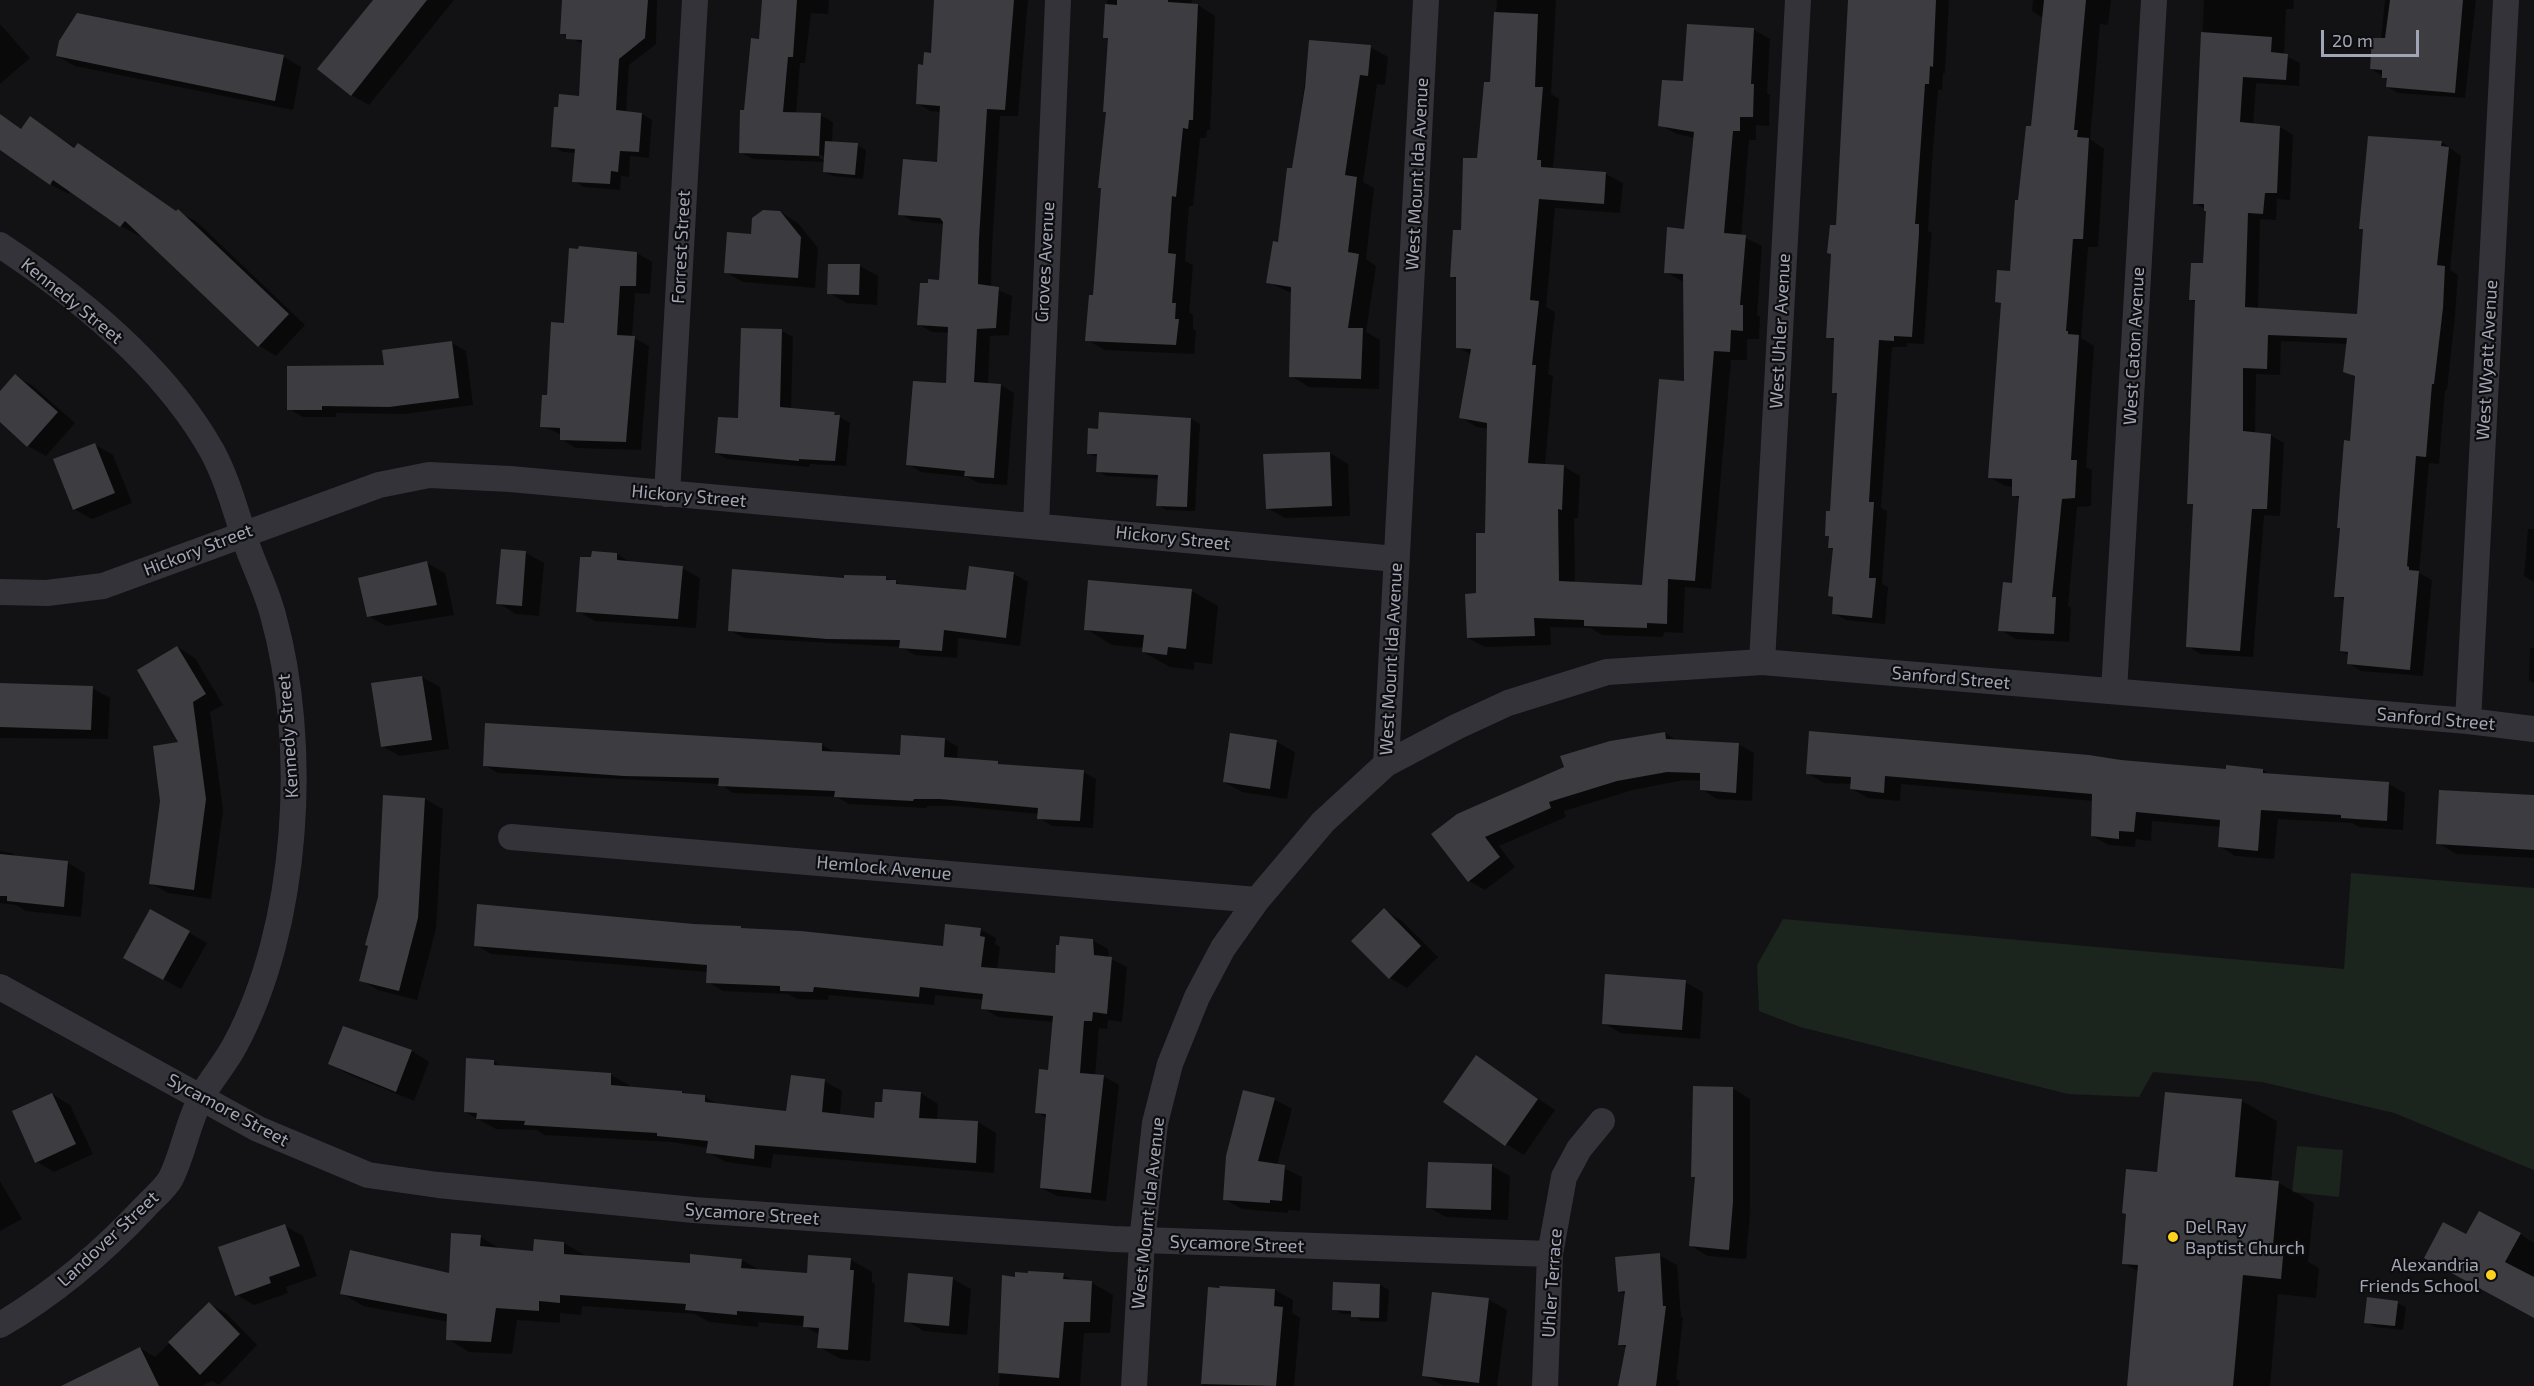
<!DOCTYPE html>
<html>
<head>
<meta charset="utf-8">
<style>
	body { margin:0 }
	#map { position:relative; width:2534px; height:1386px; overflow:hidden; background:#121214; font-family:"Exo 2",sans-serif }
	canvas { display:block }
	.scale { position:absolute; left:2321px; top:30px; width:98px; height:27px; box-sizing:border-box; border:3px solid #a2a5b5; border-top:0; padding-left:8px; font-size:18px; line-height:21px; white-space:nowrap; color:#a2a5b5; -webkit-text-stroke:4px #0d0d0f; paint-order:stroke }
</style>
</head>
<body>
<div id="map">
<canvas width="2534" height="1386"></canvas>
<div class="scale">20 m</div>
</div>
<script>
const g = document.querySelector('canvas').getContext('2d');
g.lineJoin = 'round';
function fillPath(path, color) { g.fillStyle = color; g.fill(path, 'evenodd'); }
function stroke(path, color, width, dash) { g.strokeStyle = color; g.lineWidth = width; g.lineCap = dash ? 'butt' : 'round'; g.setLineDash(dash || []); g.stroke(path); }
function write(font, color, halo, rows, align = 'center') {
  g.font = font + ' "Exo 2",sans-serif'; g.lineWidth = 4.5; g.setLineDash([]); g.textBaseline = 'middle'; g.strokeStyle = halo; g.fillStyle = color; for (const [text, x, y, turn = 0] of rows) {
    g.save(); g.translate(x, y); g.rotate((+turn || 0) * Math.PI / 180); g.textAlign = isNaN(turn) ? turn : align; if (halo) g.strokeText(text, 0, 0); g.fillText(text, 0, 0); g.restore();
  }
}
fillPath(new Path2D(`
	M2351,873L2534,888V1170L2394,1113L2262,1082L2153,1072L2139,1097L2068,1094L1800,1027L1759,1011L1757,965L1783,919L2344,969Z
	M2297,1146L2343,1150L2339,1197L2292,1192Z`), '#1c241e');
fillPath(new Path2D(`
	M375,0H454L369,105L351,95Z
	M563,0H657L656,44L629,65L626,113L642,114L652,120L649,158L630,156L629,177L621,176L620,190L584,187L574,181L576,153L563,152L552,146L580,98L583,44L561,33Z
	M763,0H829L828,14L811,13L805,63H800L796,114L820,115L833,122L832,143L857,145L866,150L863,179L833,176L824,172L825,162L753,159L740,152L760,41ZM813,150L825,157V161L812,153Z
	M935,0H1028L1018,116H1000L992,248L991,287L1012,296L1009,335L990,336L988,385H1001L1014,393L1007,485L979,483L967,477L921,472L908,464L947,385L950,333L932,332L918,324L941,282L944,224L913,221L900,214L938,164L941,112L931,111L918,104L924,66L932,54Z
	M1107,0H1192L1191,5H1198L1215,16L1210,130H1207L1206,138H1200L1193,206H1189L1185,261L1193,265L1189,312L1193,315V329L1196,331L1194,354L1105,350L1087,340L1095,297L1107,113L1104,111L1109,39L1105,37Z
	M1497,0H1556L1551,94L1559,99L1553,169L1606,174L1623,183L1620,213L1555,208L1546,307L1555,312L1548,374L1553,376L1545,465L1563,466L1580,476L1578,518H1574L1575,584L1644,586L1686,382L1684,282L1665,272L1686,230L1695,138L1677,134L1660,125L1685,82L1754,30L1770,39L1767,93L1770,95L1769,126L1756,125V140H1749L1741,236L1762,246L1757,315L1760,317L1759,339H1747V360H1731L1711,589L1685,587L1683,633L1664,632L1663,637L1602,635L1591,628L1550,627L1551,645L1485,647L1468,638L1486,535L1489,429L1477,427L1460,417L1472,355L1457,347V280L1451,276L1479,160L1491,84Z
	M1849,0H1949L1945,73H1943L1942,90H1938L1933,149L1928,231L1932,233L1931,241L1924,344L1907,343V347H1892L1881,508L1887,511L1882,584L1888,587L1885,624L1846,620L1833,613L1835,599L1830,596L1834,550L1830,547L1831,537L1827,535L1831,512L1839,395L1833,392L1835,341L1828,337L1837,227Z
	M2033,0H2111L2108,25L2100,24L2090,139L2104,149L2098,247H2088L2081,338L2094,346L2086,467L2092,470L2091,506L2077,507L2068,606L2071,608L2069,642L2016,639L2000,630L2005,584H2013L2020,499L2013,495L2014,487L2005,486L1989,477L2002,305L1997,301L2012,273L2019,202L2032,128L2043,18L2032,11Z
	M2204,0H2294L2293,9H2286L2284,55L2300,63L2299,86L2256,83L2253,125L2280,127L2293,135L2290,200L2277,199L2276,220L2260,219L2258,309L2358,315L2442,142L2461,156L2450,270L2458,275L2455,316L2447,390H2445L2439,464L2429,463L2419,573L2432,580L2423,676L2361,671L2348,663L2349,655L2341,651L2345,601L2336,596L2342,529L2338,527L2352,442L2357,378L2345,371L2348,344L2281,341L2280,375L2256,374L2255,434L2270,435L2284,443L2280,516L2264,515L2253,657L2201,654L2187,646L2195,506L2189,503L2196,303L2190,299L2205,264L2208,211L2195,203Z
	M2385,0H2476L2465,98L2398,93L2388,87V80L2383,76L2371,69L2381,40Z
	M0,24L30,58L0,84Z
	M1310,42L1370,47L1388,57L1385,85L1377,84L1363,182L1374,188L1366,259L1376,266L1366,332L1380,340L1379,389L1309,387L1291,376L1293,294L1268,282L1280,244L1293,170Z
	M57,56L284,57L301,67L293,110L75,66Z
	M30,118L76,148L78,145L96,155L177,212L196,221L305,325L276,356L258,345L141,234L139,236L121,226L71,190L68,194L50,184L0,144V134L8,122L22,130Z
	M780,212L798,223L818,248L815,288L743,282L725,272L752,235Z
	M637,253L652,262L650,294L635,293L632,337L649,346L641,450L576,448L561,439L562,435L542,426L566,324Z
	M860,266L878,276L877,305L847,303L829,293Z
	M743,329L782,331L793,337L791,410L834,414L850,423L846,466L810,464L809,467L727,459L716,453L739,420Z
	M452,343L466,351L473,405L404,414L336,413V417H303L289,409L386,367Z
	M15,376L33,386L75,423L46,456L28,446L0,420V393Z
	M1100,414L1191,419L1200,424L1195,511L1166,510L1158,505L1159,479L1106,476L1098,471V458L1088,453L1099,430Z
	M95,445L113,455L132,503L92,519L74,509Z
	M1330,453L1348,464L1350,516L1285,518L1267,508Z
	M2528,529H2534V582L2524,576Z
	M503,551L526,553L544,563L539,616L516,614L498,603Z
	M617,554L632,563L682,568L700,578L696,628L595,621L577,611Z
	M427,563L445,573L454,615L386,626L368,616Z
	M970,568L1014,574L1028,582L1020,646L958,638L957,658L915,655L901,647L744,638L729,630L845,579L886,578L904,586L967,591Z
	M1192,591L1218,606L1212,664L1194,662V670L1170,667L1143,652L1144,648L1112,645L1086,629Z
	M177,647L195,658L223,705L210,712L223,810L211,899L168,893L150,883L180,744Z
	M2530,648H2534V683L2529,680Z
	M422,677L440,687L449,749L400,756L382,746Z
	M0,684L92,688L110,698L108,739L0,738Z
	M1665,733L1678,741L1738,744L1754,753L1752,801L1717,799L1701,789L1702,781L1684,780L1633,790L1564,811L1566,817L1499,846L1515,867L1485,890L1469,881L1433,834L1566,768Z
	M1232,735L1277,742L1295,752L1287,799L1242,792L1224,782Z
	M945,739L958,747L957,759L998,763L1004,766L1083,772L1096,779L1093,828L1052,826L1039,818V814L955,806H927L926,808L849,804L837,797L733,793L720,784L498,773L484,765L822,745L835,752L902,757Z
	M2121,762L2227,771L2263,770L2271,775L2389,784L2405,793L2403,830L2359,827L2352,823L2278,819L2274,859L2235,856L2219,846L2221,827L2152,821L2151,841L2136,839L2135,847L2109,845L2092,836L2094,801L1901,784L1900,801L1868,798L1852,789V784L1824,783L1807,773Z
	M2534,797V858L2456,854L2438,843Z
	M425,799L443,809L436,929L417,1000L378,990L361,980Z
	M0,851L11,853L20,858L68,863L85,873L81,917L26,911L16,905L0,903Z
	M1384,910L1402,921L1438,957L1407,988L1390,978Z
	M151,911L207,943L181,989L125,958Z
	M693,926L741,928L944,948L981,930L996,938L995,944L1000,947L997,969L1056,974L1092,940L1108,949L1109,958L1127,967L1122,1022L1108,1020L1107,1029L1099,1028L1095,1076H1103L1119,1085L1106,1201L1057,1196L1041,1188L1048,1119L1036,1112L1050,1072L1054,1022L998,1017L983,1008L984,1000L935,995L934,1005L829,995L828,1000L797,999L788,994L723,991L708,982V972L491,954L476,945Z
	M1685,982L1703,992L1700,1039L1621,1033L1603,1023Z
	M344,1028L412,1051L429,1062L414,1101L348,1074L330,1064Z
	M1476,1057L1555,1110L1524,1155L1506,1144Z
	M493,1061L503,1067L611,1075L629,1085V1088L682,1092L705,1097L719,1105L787,1113L824,1081L842,1091L840,1115L876,1120L920,1093L938,1104L937,1121L978,1122L996,1133L994,1173L773,1154L771,1168L726,1162L708,1152V1148L672,1142L544,1135L537,1130L496,1129L465,1112Z
	M1732,1088L1750,1099V1212L1746,1259L1708,1256L1691,1246L1696,1178L1692,1176Z
	M52,1094L70,1105L93,1154L54,1172L37,1162Z
	M1274,1099L1292,1109L1277,1165L1302,1177L1300,1211L1288,1210V1213L1242,1209L1224,1199Z
	M2242,1101L2277,1121L2271,1182L2279,1183L2314,1203L2308,1262L2319,1268L2316,1298L2278,1294L2270,1386H2129L2139,1272L2123,1263L2159,1173Z
	M1492,1166L1510,1176L1508,1220L1446,1217L1428,1207Z
	M0,1181L22,1219L0,1231Z
	M285,1226L303,1236L317,1276L286,1287L288,1293L254,1305L237,1295Z
	M2520,1234L2534,1243V1273L2531,1278L2534,1279V1317L2467,1236Z
	M481,1237L502,1250L535,1252V1241L564,1243L586,1256L691,1264L742,1260L761,1271L808,1275L851,1260L872,1272V1282L875,1284L870,1361L841,1359L819,1347L820,1335L804,1326L758,1322V1327L709,1322L695,1314L582,1306L581,1315L560,1313V1323L517,1320L512,1354L469,1352L448,1339L449,1322L363,1306L342,1293L450,1275Z
	M1659,1255L1677,1265L1681,1317L1683,1318L1676,1379L1680,1381L1679,1386H1619L1627,1348L1620,1344L1626,1295L1619,1291Z
	M1063,1275L1075,1281L1092,1283L1113,1295L1110,1333H1084L1080,1386H999L1004,1315L1016,1278Z
	M953,1279L971,1289L967,1335L924,1331L906,1321Z
	M1334,1284L1380,1285L1389,1290L1387,1322L1361,1321L1352,1314H1342L1334,1309Z
	M1210,1289L1275,1290L1293,1300L1292,1313L1300,1318L1294,1386H1203Z
	M1433,1293L1489,1300L1507,1310L1497,1386L1442,1385L1424,1375Z
	M2397,1303L2406,1307L2403,1330L2375,1327L2366,1322Z
	M210,1304L227,1314L257,1345L219,1385L212,1381L201,1386H64L140,1348L155,1357Z`), '#0007');
fillPath(new Path2D(`
	M373,0H427L351,96L317,69Z
	M562,0H648L645,38L619,59L616,110L642,113L639,152L620,151L618,172L611,171L610,184L572,182L575,149L551,147L554,107H558L559,94L579,96L582,40L566,39V34H560Z
	M762,0H797L793,57H788L783,112L821,113L819,156L739,153L740,110H744L751,38L759,39Z
	M934,0H1014L1005,110L987,109L979,239L978,284L999,287L996,328L977,329L974,382L1001,384L994,478L964,476L965,471L906,465L913,381L946,383L948,327L917,325L920,283H928V279L939,280L943,222L940,218L898,215L903,159L937,162L940,106L916,104L918,64L923,65L924,52L931,53Z
	M1117,0H1168V2L1198,4L1193,120H1189L1188,129L1183,128L1176,197L1172,196L1168,253L1176,254L1172,303H1176L1175,319H1179L1176,345L1085,341L1089,295H1093L1101,188H1098L1106,112H1103L1108,38H1103L1105,4L1117,5Z
	M1848,0H1936L1933,67L1930,66L1929,84H1925L1921,141L1915,224H1919V233L1912,337L1894,336V341L1879,340L1869,502H1874L1869,578H1876L1872,618L1832,614L1833,597L1828,596L1833,548H1828L1829,536H1825L1826,511H1830L1837,393H1832L1834,338H1826L1831,254L1827,253L1830,225H1836Z
	M2044,0H2086L2074,130H2078L2077,137L2089,138L2083,239H2073L2066,331H2068V334L2079,335L2071,460H2077L2075,498L2062,499L2052,597H2056L2054,634L1998,631L2003,582L2012,583L2019,496H2012V479L1988,478L2001,303L1995,302L1997,270L2010,271L2015,200H2018L2026,126H2031Z
	M2390,0H2463L2455,93L2386,87L2387,78H2382V70L2370,69L2372,38H2385Z
	M1494,12L1538,14L1535,87H1543L1537,160H1541V167L1606,172L1604,204L1539,199L1530,300L1539,301L1532,365H1536L1528,463L1564,465L1562,510L1558,509L1559,581L1642,585L1659,379L1684,381L1683,274L1664,273L1667,227L1684,229L1694,132L1658,126L1662,80L1683,81L1687,24L1754,28L1751,84H1754L1753,117H1740V131H1733L1724,233L1746,235L1740,305H1743V331L1731,330L1730,352L1714,351L1695,581L1668,579L1667,624L1647,623V628L1584,626V620L1534,618L1535,636L1467,638L1465,594L1476,593V533H1485L1487,423L1459,418L1471,349L1456,348V277H1450L1453,230H1461L1463,158H1477L1484,82H1490Z
	M77,13L284,55L275,101L56,56L59,41Z
	M2201,32L2272,37L2271,52L2288,54L2286,80L2243,77L2240,122L2280,126L2277,193H2265L2263,214L2248,213L2245,307L2357,314L2363,229H2359L2368,136L2442,141L2441,146L2449,147L2437,265L2445,266L2443,308L2434,384H2432L2426,457L2416,456L2407,566L2409,567V570L2419,571L2410,670L2347,664L2348,652L2340,651L2344,597H2334L2340,528H2337L2344,440L2350,441L2355,376L2343,372L2347,338L2268,335L2267,369L2243,368V431L2271,434L2267,509H2252L2240,651L2186,647L2193,504H2187L2195,300H2189L2191,263H2203L2206,211H2204V204H2193Z
	M1309,40L1371,45L1368,76L1360,75L1345,175L1357,177L1348,252L1359,254L1348,328H1363L1361,379L1289,377L1291,287L1266,283L1273,241L1278,242L1287,168H1292L1305,87Z
	M0,114L21,129L30,116L74,148L78,143L176,211L178,209L289,314L258,347L125,221L120,227L53,180L50,185L0,150Z
	M825,141L858,143L855,175L823,172Z
	M763,210L780,211L801,237L798,278L724,273L727,232L751,234L752,218Z
	M579,246L637,252L636,286H620L617,335L635,336L626,442L560,440V428L540,427L542,395H547L551,322L564,323L569,248L578,249Z
	M828,264H860L859,295L827,294Z
	M741,328L782,329L780,407L835,412L834,415H840L835,461L799,459V461L715,453L718,417L738,418Z
	M452,341L459,398L389,407L322,406V410H287V366L384,365L382,350Z
	M15,374L58,412L27,447L0,422V391Z
	M1099,412L1191,418L1187,507L1156,506L1158,475L1096,472L1097,454H1087L1088,428L1098,429Z
	M95,443L115,493L73,510L53,459Z
	M1330,452L1332,506L1266,509L1263,454Z
	M501,549L526,551L522,606L496,604Z
	M592,551L617,553V560L683,566L678,619L576,612L580,557H591Z
	M427,561L437,605L367,617L358,578Z
	M969,566L1014,572L1006,638L944,630L942,651L899,648L900,640L827,639L728,631L732,569L844,578V575L886,576V580H896V584L966,590Z
	M1088,580L1192,589L1186,649L1168,647L1167,655L1142,652L1144,635L1084,630Z
	M177,646L206,694L193,702L206,799L194,890L149,884L160,801L153,746L178,742L137,670Z
	M422,676L432,740L381,747L371,683Z
	M0,683L93,686L91,730L0,727Z
	M485,723L822,743V751L900,755L901,735L945,738L944,757L998,761V764L1084,770L1080,821L1037,819L1038,808L940,799H914L913,801L834,797L835,791L718,786L719,778L624,776L483,766Z
	M1809,731L2089,755L2121,760L2226,769V765L2263,769V773L2389,782L2387,821L2341,818V815L2261,810L2258,851L2218,847L2220,820L2136,812L2134,832L2119,831V839L2091,836L2092,794L1885,776L1884,793L1850,789L1851,777L1806,774Z
	M1665,732L1666,739L1739,743L1736,793L1700,790V773L1667,772L1617,781L1549,802L1551,808L1485,837L1500,857L1468,882L1431,834L1457,814L1564,767L1560,756L1610,741Z
	M1230,733L1277,740L1270,789L1223,782Z
	M2439,790L2534,795V850L2436,844Z
	M383,795L425,798L418,918L399,991L359,981L368,946L365,945L378,897Z
	M0,854L68,861L64,907L7,901V896H0Z
	M477,904L694,924L741,926V928L801,931L943,946L945,924L981,928L980,936L985,937L981,967L1055,973L1056,945H1059L1060,936L1093,939L1094,955L1112,957L1107,1014L1093,1012L1092,1021H1084L1080,1073L1104,1075L1091,1193L1040,1188L1046,1114L1035,1113L1039,1069L1048,1070L1053,1016L981,1009L983,994L920,987L919,997L814,987L813,992L780,991V986L706,983L707,965L474,946Z
	M1384,908L1421,946L1389,979L1351,941Z
	M150,909L190,931L163,980L123,958Z
	M1605,974L1686,980L1682,1030L1602,1024Z
	M343,1026L412,1050L396,1092L328,1064Z
	M1476,1055L1538,1099L1505,1146L1443,1102Z
	M466,1058L494,1060V1065L611,1073V1085L682,1091V1093L705,1095V1102L786,1111L791,1075L825,1079L822,1112L874,1118L875,1102H882L883,1089L921,1092L919,1118L978,1121L976,1163L755,1145L754,1159L706,1153L708,1141L657,1136V1133L524,1125L525,1121L476,1119L477,1113L464,1112Z
	M1693,1086L1733,1087V1202L1729,1250L1689,1246L1695,1177H1691Z
	M1243,1090L1275,1098L1258,1161L1285,1165L1282,1201L1270,1200V1203L1223,1200L1226,1156Z
	M2165,1092L2242,1099L2235,1177L2279,1181L2273,1245L2284,1246L2281,1279L2243,1275L2233,1386H2127L2138,1265L2122,1264L2126,1214L2122,1213L2126,1169L2157,1172Z
	M52,1093L76,1144L35,1163L12,1111Z
	M1428,1162L1492,1164L1491,1210L1426,1208Z
	M2479,1211L2521,1233L2505,1262L2534,1277V1318L2424,1258L2443,1222L2466,1234Z
	M285,1224L300,1266L269,1277L271,1283L235,1296L218,1247Z
	M451,1233L481,1235L480,1246L533,1251L534,1239L564,1242V1254L690,1263V1254L742,1259L741,1268L807,1273L808,1255L851,1258L850,1270H854L848,1350L817,1348L819,1328L803,1327L804,1316L737,1311V1315L685,1310L686,1304L560,1295V1303L539,1301V1311L496,1308L491,1342L446,1340L447,1314L340,1294L350,1250L449,1273Z
	M1660,1253L1663,1306H1666L1656,1386H1618L1626,1345H1618L1625,1291L1618,1292L1615,1257Z
	M1028,1271L1064,1273L1063,1279L1092,1281L1090,1322H1064L1059,1378L998,1373L1002,1275L1015,1277V1272L1028,1273Z
	M908,1273L953,1277L949,1326L904,1322Z
	M1333,1282L1380,1284L1379,1318L1351,1317V1311L1332,1310Z
	M1219,1286L1275,1289L1274,1306L1283,1307L1276,1386L1201,1384L1208,1287L1220,1288Z
	M1432,1292L1489,1298L1479,1383L1422,1376Z
	M2367,1297L2398,1301L2395,1326L2364,1323Z
	M209,1302L240,1334L200,1375L168,1342Z
	M140,1347L159,1386H61L114,1360Z`), '#3c3c41');
stroke(new Path2D(`
	M0,245C79,297 165,367 212,451C228,480 237,517 248,548C256,570 267,592 273,615C309,744 299,926 235,1045C226,1062 213,1077 203,1094C188,1120 184,1152 171,1178C165,1189 153,1198 145,1207C101,1254 55,1293 0,1325
	M667,494L695,0
	M1036,525L1058,0
	M0,592L47,593L103,586L379,485L429,475L510,479L1396,559
	M1762,662L1798,0
	M2114,691L2154,0
	M2468,721L2506,0
	M1386,764L1426,0
	M511,837L1257,900
	M0,987L258,1129L368,1175L438,1185L694,1210L1113,1239L1550,1254
	M1134,1386L1142,1241L1155,1123L1170,1064L1197,997L1223,948L1257,900L1323,822L1386,764L1456,727L1508,703L1607,672L1762,662L2468,721L2534,729
	M1545,1386L1550,1254L1564,1177L1579,1149L1602,1121`), '#333339', 26);
for (const [x, y, r, color] of [
	[2173,1237,6,"#ffd11f"],
	[2491,1275,6,"#ffd11f"]
]) { const dot = new Path2D(); dot.arc(x, y, r, 0, 2 * Math.PI); g.fillStyle = color; g.fill(dot); stroke(dot, '#0d0d0f', 2); }
write('18px', '#a2a5b5', '#0d0d0f', [
	["West Mount Ida Avenue",1417,174,-87],
	["Forrest Street",681,247,-87],
	["Groves Avenue",1045,262,-87],
	["Kennedy Street",72,301,39],
	["West Uhler Avenue",1780,331,-87],
	["West Caton Avenue",2134,346,-87],
	["West Wyatt Avenue",2487,360,-87],
	["Hickory Street",689,496,5],
	["Hickory Street",1173,538,6],
	["Hickory Street",198,550,-21],
	["West Mount Ida Avenue",1391,659,-87],
	["Sanford Street",1951,678,5],
	["Sanford Street",2436,719,5],
	["Kennedy Street",288,736,-94],
	["Hemlock Avenue",884,868,5],
	["Sycamore Street",228,1110,28],
	["West Mount Ida Avenue",1148,1213,-84],
	["Sycamore Street",752,1214,4],
	["Landover Street",108,1239,-43],
	["Sycamore Street",1237,1244,2],
	["Uhler Terrace",1552,1283,-86]
]);
write('18px', '#a2a5b5', '#0d0d0f', [
	["Del Ray",2185,1227],
	["Baptist Church",2185,1248],
	["Alexandria",2479,1265,"right"],
	["Friends School",2479,1286,"right"]
], 'left');
</script>
</body>
</html>
